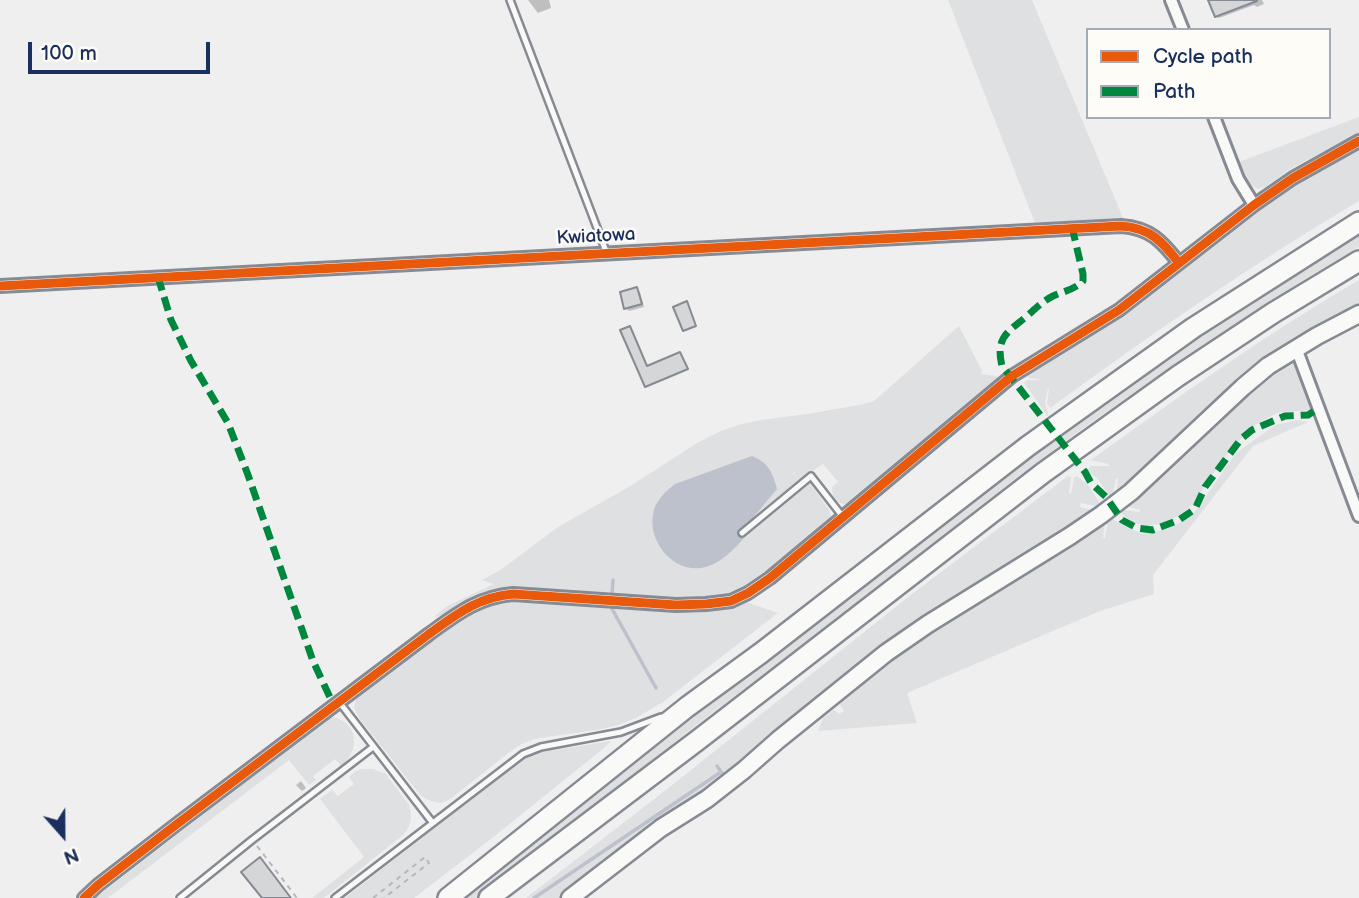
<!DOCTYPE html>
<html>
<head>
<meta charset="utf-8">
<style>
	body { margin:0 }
	#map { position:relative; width:1359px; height:898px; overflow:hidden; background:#efefef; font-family:"Balsamiq Sans",sans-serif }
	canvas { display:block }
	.legend { position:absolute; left:1086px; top:28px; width:245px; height:91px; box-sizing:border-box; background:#fdfcf7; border:2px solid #a3aaba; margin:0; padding:9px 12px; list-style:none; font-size:21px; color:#1b2f5e }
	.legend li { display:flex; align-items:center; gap:14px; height:35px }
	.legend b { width:35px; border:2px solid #a3aaba }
	.north { position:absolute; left:28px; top:800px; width:70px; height:70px; -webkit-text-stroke:5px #fdfcf7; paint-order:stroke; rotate:159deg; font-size:19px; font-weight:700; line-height:28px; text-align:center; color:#1b2f5e }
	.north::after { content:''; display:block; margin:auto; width:24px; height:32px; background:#1b2f5e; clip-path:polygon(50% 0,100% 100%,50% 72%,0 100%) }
	.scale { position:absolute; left:28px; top:42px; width:182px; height:32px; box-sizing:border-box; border:4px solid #1b2f5e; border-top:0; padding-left:9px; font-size:21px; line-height:24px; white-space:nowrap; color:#1b2f5e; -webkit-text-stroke:5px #fdfcf7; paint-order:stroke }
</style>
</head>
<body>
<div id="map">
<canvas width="1359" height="898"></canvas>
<ul class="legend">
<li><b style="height:9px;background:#e8590c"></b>Cycle path</li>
<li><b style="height:9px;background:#00873e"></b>Path</li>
</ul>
<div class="north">N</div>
<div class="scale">100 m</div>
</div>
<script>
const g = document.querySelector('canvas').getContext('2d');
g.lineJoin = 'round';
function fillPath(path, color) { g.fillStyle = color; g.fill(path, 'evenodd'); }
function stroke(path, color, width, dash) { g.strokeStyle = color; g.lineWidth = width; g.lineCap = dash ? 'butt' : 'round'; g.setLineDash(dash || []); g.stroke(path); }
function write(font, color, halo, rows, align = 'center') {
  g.font = font + ' "Balsamiq Sans",sans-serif'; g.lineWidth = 5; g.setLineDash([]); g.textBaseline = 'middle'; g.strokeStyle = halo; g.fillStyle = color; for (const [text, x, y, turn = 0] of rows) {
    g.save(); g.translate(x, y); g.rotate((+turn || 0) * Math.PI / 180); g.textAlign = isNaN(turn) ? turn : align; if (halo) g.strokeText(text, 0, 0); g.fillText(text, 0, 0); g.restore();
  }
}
fillPath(new Path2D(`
	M948,0H1032L1123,218L1035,223Z
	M1359,117V133L1290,169L1265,187L1258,189L1248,183L1239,162Z
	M1359,149V201C1252,264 1150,335 1050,408L1047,404L1049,389L1048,388L1045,403L1049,418L1024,383L1028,380H1044L1029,378L1026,374L1058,353L1111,324L1261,209L1319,170Z
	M1359,235V247L1299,283L1165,371L1089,424L1012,481L851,608L700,722L478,898H461C600,787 740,677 881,569C1036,451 1192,335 1359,235Z
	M1359,280V306L1302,337L1252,369L1209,406L1160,458L1116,494L1118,479L1116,478L1113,494L1124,510L1140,512V510L1126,506L1125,504L1244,396L1283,364L1290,362L1298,366L1313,406L1311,410L1277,413L1253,426L1231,449L1210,478L1195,502L1183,513L1161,524L1146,526L1131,522L1122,514L1097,478L1086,470L1091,466H1110L1108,464L1091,460C1178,397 1266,334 1359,280Z
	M959,326L982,371L981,374L997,376L1000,379L934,435L916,449L906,454L873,483L861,497L850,505C839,505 832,499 832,487L838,482L823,464L805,476L829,510C832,517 830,521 825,526L759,582L735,595L707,600L517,589C502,591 488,591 474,598C459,605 450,614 434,617L447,606L494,584L482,580L502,569L558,527L632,485L697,443L723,430L742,424L761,420L807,414L859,405L874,401Z
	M1298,420L1308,422L1253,446L1153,575L1154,594L1100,611L907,693L917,723L818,731L823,718L834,710L839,714L844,711L840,704V698L891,663L899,649L955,613L1038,567L1105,521L1103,538H1105L1108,522L1095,506L1081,503L1080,507L1096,511L865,662L798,713L748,762L563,898H526L666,790L912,594L1068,476L1071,477L1069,493H1071L1074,478L1077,476L1088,485L1099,502L1114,520L1142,534L1168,529L1192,516L1236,453L1275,425Z
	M520,600L713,610L725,609L746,602L778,613L663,702L636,718L618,725L602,729L534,739L520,745L507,754L449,800L440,803L431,801L421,796L359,718L354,707L357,696L475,609L496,602Z
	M333,717C359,723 360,751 341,766L335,759L313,776L316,780L309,785L289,760L108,898H95L328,718Z
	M611,741L604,748L496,835L414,898H345L524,758L536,753Z
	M362,769H373L386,774L409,805C413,817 411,826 403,835L324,898H312L364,857L320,799L332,790L338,796L354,784L349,777L356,771Z`), '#dee0e2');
fillPath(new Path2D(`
	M752,456C768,462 773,473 777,489L742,531L745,537C733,550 720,565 701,568C672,572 648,541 653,514C655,501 665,492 675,484Z`), '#bdc1cc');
fillPath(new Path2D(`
	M528,0H549L551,8L538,13Z
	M1216,0H1262L1264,4L1257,7L1254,5L1219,18L1216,16Z
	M637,289L640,292L644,307L629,311L626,308L622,293Z
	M681,355L687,370L647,387L646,386L647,368Z
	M301,781L306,788L302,791L296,785Z`), '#0003');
stroke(new Path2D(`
	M613,580L611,607L656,688
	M717,766L724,776
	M534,898L721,772`), '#bdc1cc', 3.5);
const building = new Path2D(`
	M1208,0H1257V1L1215,17Z
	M637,287L642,304L624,309L620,292Z
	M687,301L696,326L683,331L673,307Z
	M630,326L647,366L680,352L688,369L645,387L620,330Z
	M260,857L291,898H262L241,872Z`);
fillPath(building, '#d5d6d8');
stroke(building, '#868a93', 2);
const lane = new Path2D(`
	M510,0L607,254
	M742,533L811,476L843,517
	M340,703L432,822
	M180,898L252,840L373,747
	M335,898L523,754L541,747L621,732L661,717`);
const street = new Path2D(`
	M1171,0L1183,30
	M1214,117L1238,179L1254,205
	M0,286L1121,226C1150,228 1162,241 1179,263
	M1296,348L1359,516
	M84,898L98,885L177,824L429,634C457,614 478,597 513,594L676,605L706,604L731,601L748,593L770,578L1012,376L1119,310L1254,205L1293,178L1359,141`);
const secondary = new Path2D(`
	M570,898L661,828L707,799L744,770L778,740L886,653L928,624L1070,536L1101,515L1131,492L1243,387L1268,366L1317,336L1359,314`);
const highway = new Path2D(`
	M448,898L687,707L761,653L1028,446L1193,328L1359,222
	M489,898L698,740L1043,473L1178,376L1273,313L1359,261`);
stroke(lane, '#868a93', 10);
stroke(street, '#868a93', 16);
stroke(secondary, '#868a93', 21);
stroke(highway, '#868a93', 24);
stroke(new Path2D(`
	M257,846L297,898
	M373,898L425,857L429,863L384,898`), '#b4b7bc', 2, [5, 5]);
stroke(lane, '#f9f9f8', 5);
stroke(street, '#f9f9f8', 10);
stroke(secondary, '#f9f9f8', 16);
stroke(highway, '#f9f9f8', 19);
stroke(new Path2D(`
	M1072,227L1083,274V281C1074,290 1064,291 1053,296C1043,301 1035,309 1027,316C1008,332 995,337 1002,366L1085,472L1091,483L1106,497L1122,520L1137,528L1153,530L1179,520L1195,509L1205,487L1241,439L1252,430L1285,416L1308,415L1319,408
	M158,277L171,320L191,361L228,423L248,475L313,661L334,706`), '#00873e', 7, [14, 7]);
stroke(new Path2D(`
	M0,286L1121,226C1150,228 1162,241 1179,263
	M84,898L98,885L177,824L429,634C457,614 478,597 513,594L676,605L706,604L731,601L748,593L770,578L1012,376L1119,310L1254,205L1293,178L1359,141`), '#e8590c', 9);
write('19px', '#1b2f5e', '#fdfcf7', [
	["Kwiatowa",596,237,-3]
]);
</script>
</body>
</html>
